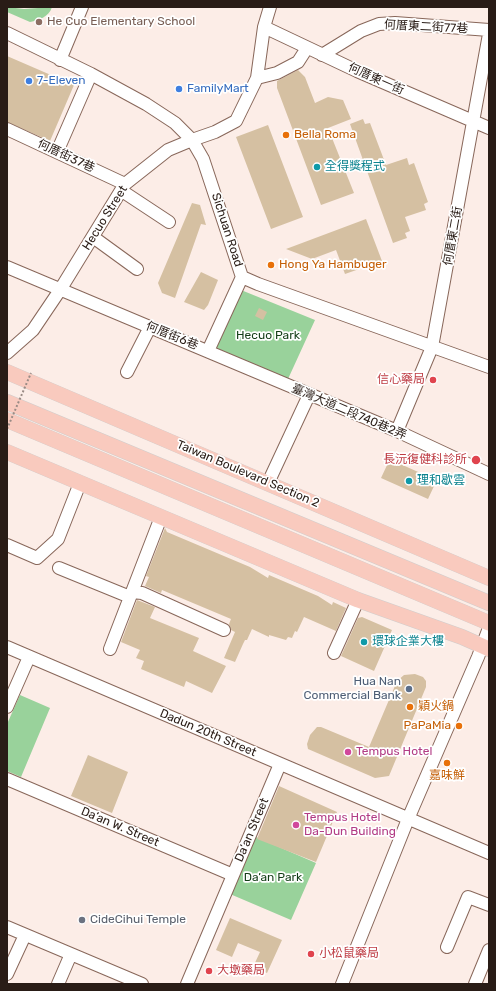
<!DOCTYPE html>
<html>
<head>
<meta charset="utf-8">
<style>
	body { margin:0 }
	#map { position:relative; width:496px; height:991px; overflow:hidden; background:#fcede7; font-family:Rubik,sans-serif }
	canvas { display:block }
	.frame { position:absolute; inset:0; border:8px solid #291c16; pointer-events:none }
</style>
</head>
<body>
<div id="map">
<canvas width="496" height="991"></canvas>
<div class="frame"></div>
</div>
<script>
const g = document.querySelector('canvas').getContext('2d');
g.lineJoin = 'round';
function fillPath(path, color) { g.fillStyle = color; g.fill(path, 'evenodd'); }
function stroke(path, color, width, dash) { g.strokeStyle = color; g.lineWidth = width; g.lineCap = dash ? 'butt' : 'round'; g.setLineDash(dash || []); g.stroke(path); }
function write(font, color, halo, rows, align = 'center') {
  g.font = font + ' Rubik,"Noto Sans TC",sans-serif'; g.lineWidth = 3.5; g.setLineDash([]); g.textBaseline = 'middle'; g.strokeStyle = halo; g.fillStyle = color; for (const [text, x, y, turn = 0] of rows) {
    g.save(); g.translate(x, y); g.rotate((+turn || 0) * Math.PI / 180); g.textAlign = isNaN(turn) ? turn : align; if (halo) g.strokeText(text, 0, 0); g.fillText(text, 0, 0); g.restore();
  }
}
fillPath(new Path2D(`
	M7,7L24,9L52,7C49,17 39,20 30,22L7,12Z
	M241,290L315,320L288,379L214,347Z
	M20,695L50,708L21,777L7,771V724Z
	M256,837L316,863L291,920L230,894Z`), '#99d29b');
fillPath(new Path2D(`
	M7,56L74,85L50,141L7,122Z
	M298,70L305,77L315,103L328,97L343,100L351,119L328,128L354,193L321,205L277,88V81Z
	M363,119L365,124L370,123L386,165L407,158L409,165L414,163L428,202L424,204L426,210L405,217L410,231L405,233L407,238L393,243L350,124Z
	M268,125L303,217L271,229L236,137Z
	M192,203L200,205L206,225L201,224L175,298L162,293L158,283Z
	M366,219L382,261L345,274L336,250L312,259L286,249Z
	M201,272L218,280L208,305L204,310L184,302Z
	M259,308L267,312L263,320L255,316Z
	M388,463L397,466L398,463L425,475L423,478L435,484L428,499L381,478Z
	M165,528L167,532L250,567L268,578L269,575L318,596L332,605L333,602L346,608L336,631L304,617L297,632L295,631L292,638L288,637L286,640L269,635V637L252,629L247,640H245L243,644L235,662L224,658L235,632L231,630L229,624L231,619L162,590L161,593L145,586L149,577L146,576Z
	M137,600L155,607L150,618L199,638L193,651L226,666L212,693L186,681L184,687L141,669L144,661L136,658L140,650L121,642Z
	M362,617L392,630L374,671L341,656L358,618Z
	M415,674L423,677L426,681V687L389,776L375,778L308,749L307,744L310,735L317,727H321L369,747L397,681L404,675Z
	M88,755L128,772L112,813L71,796Z
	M279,786L337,812L316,862L257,839Z
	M230,918L282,940L267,973L253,967L260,952L238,943L232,957L216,950Z`), '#d5c0a2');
const minor = new Path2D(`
	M264,27L357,71L489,128
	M7,33L91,74L146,104L175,123L192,140L203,159L242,277L258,284L489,367
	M322,55L361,31L379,24L395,23L489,30
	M60,60L82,7
	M257,78L277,73L298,62L307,48
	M7,129L125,184
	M57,152L91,74
	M122,191L169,222
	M93,237L137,269
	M7,267L397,431L489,474
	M208,351L242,277
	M7,353L33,330L60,290L125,184L168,150L192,140L215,132L236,121L257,78L264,27L270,7
	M127,372L150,327
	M397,431L432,347L489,34
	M268,483L309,395
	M7,545L37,558L58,539L80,483
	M59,568L130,597
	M132,592L142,593L224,630
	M7,647L489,853
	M110,649L161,517
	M334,653L358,600
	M7,707L29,657
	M7,779L233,875
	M7,927L142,984
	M447,947L468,897L489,905
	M7,974L25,935
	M58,984L71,954
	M187,984L280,764
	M342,984L408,819L478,657L489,628
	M475,984L489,950`);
const major = new Path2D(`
	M7,372L489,578
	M7,402L489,603
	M7,420L489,623
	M7,452L358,600L462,637L489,649`);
stroke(minor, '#88675a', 14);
stroke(major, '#d0cdcc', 16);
stroke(minor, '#fff', 12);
stroke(major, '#f9cabe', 15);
stroke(new Path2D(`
	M7,429L31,373`), '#998b85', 2, [2, 2]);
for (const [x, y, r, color] of [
	[39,22,4,"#8d6e63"],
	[29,81,4,"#3f7fe0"],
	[179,89,4,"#3f7fe0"],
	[286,135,4,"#e8710a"],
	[317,167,4,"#0f9aa8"],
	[271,265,4,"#e8710a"],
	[433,380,4,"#e0444e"],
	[476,460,5,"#e0444e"],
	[409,481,4,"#0f9aa8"],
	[364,642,4,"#0f9aa8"],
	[409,689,4,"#5c6f8a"],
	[410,707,4,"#e8710a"],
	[459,726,4,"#e8710a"],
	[348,752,4,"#d1479c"],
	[447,763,4,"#e8710a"],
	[296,825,4,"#d1479c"],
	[82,920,4,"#6b7280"],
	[311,954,4,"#e0444e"],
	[209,971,4,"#e0444e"]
]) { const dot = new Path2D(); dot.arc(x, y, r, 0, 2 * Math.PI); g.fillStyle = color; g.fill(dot); stroke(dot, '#fff', 1.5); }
write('12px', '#785e54', '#fff', [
	["He Cuo Elementary School",47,22]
], 'left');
write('12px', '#291c16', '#fff', [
	["何厝東二街77巷",426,27,3],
	["何厝東一街",376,79,24],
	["何厝街37巷",66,156,25],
	["Hecuo Street",105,218,-58],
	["Sichuan Road",227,230,72],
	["何厝東二街",453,236,-80],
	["何厝街6巷",172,336,22],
	["臺灣大道二段740巷2弄",349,412,23],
	["Taiwan Boulevard Section 2",248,474,23],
	["Dadun 20th Street",208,733,23],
	["Da’an W. Street",120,827,23],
	["Da’an Street",252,830,-67]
]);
write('12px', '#366cbe', '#fff', [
	["7-Eleven",37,81],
	["FamilyMart",187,89]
], 'left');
write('12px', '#c56008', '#fff', [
	["Bella Roma",294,135],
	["Hong Ya Hambuger",279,265],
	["穎火鍋",418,707],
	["PaPaMia",451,726,"right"],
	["嘉味鮮",447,776,"center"]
], 'left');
write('12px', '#0d838f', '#fff', [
	["全得獎程式",325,167],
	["理和歇雲",417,481],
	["環球企業大樓",372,642]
], 'left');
write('12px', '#133d17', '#fff', [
	["Hecuo Park",268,336],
	["Da’an Park",273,878]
]);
write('12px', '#be3a42', '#fff', [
	["信心藥局",425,380],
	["長沅復健科診所",467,460],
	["小松鼠藥局",319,954,"left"],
	["大墩藥局",217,971,"left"]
], 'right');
write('12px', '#4e5e75', '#fff', [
	["Hua Nan",401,682],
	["Commercial Bank",401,696]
], 'right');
write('12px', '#b23c85', '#fff', [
	["Tempus Hotel",356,752],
	["Tempus Hotel",304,818],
	["Da-Dun Building",304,832]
], 'left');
write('12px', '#5b616d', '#fff', [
	["CideCihui Temple",90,920]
], 'left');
</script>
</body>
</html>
